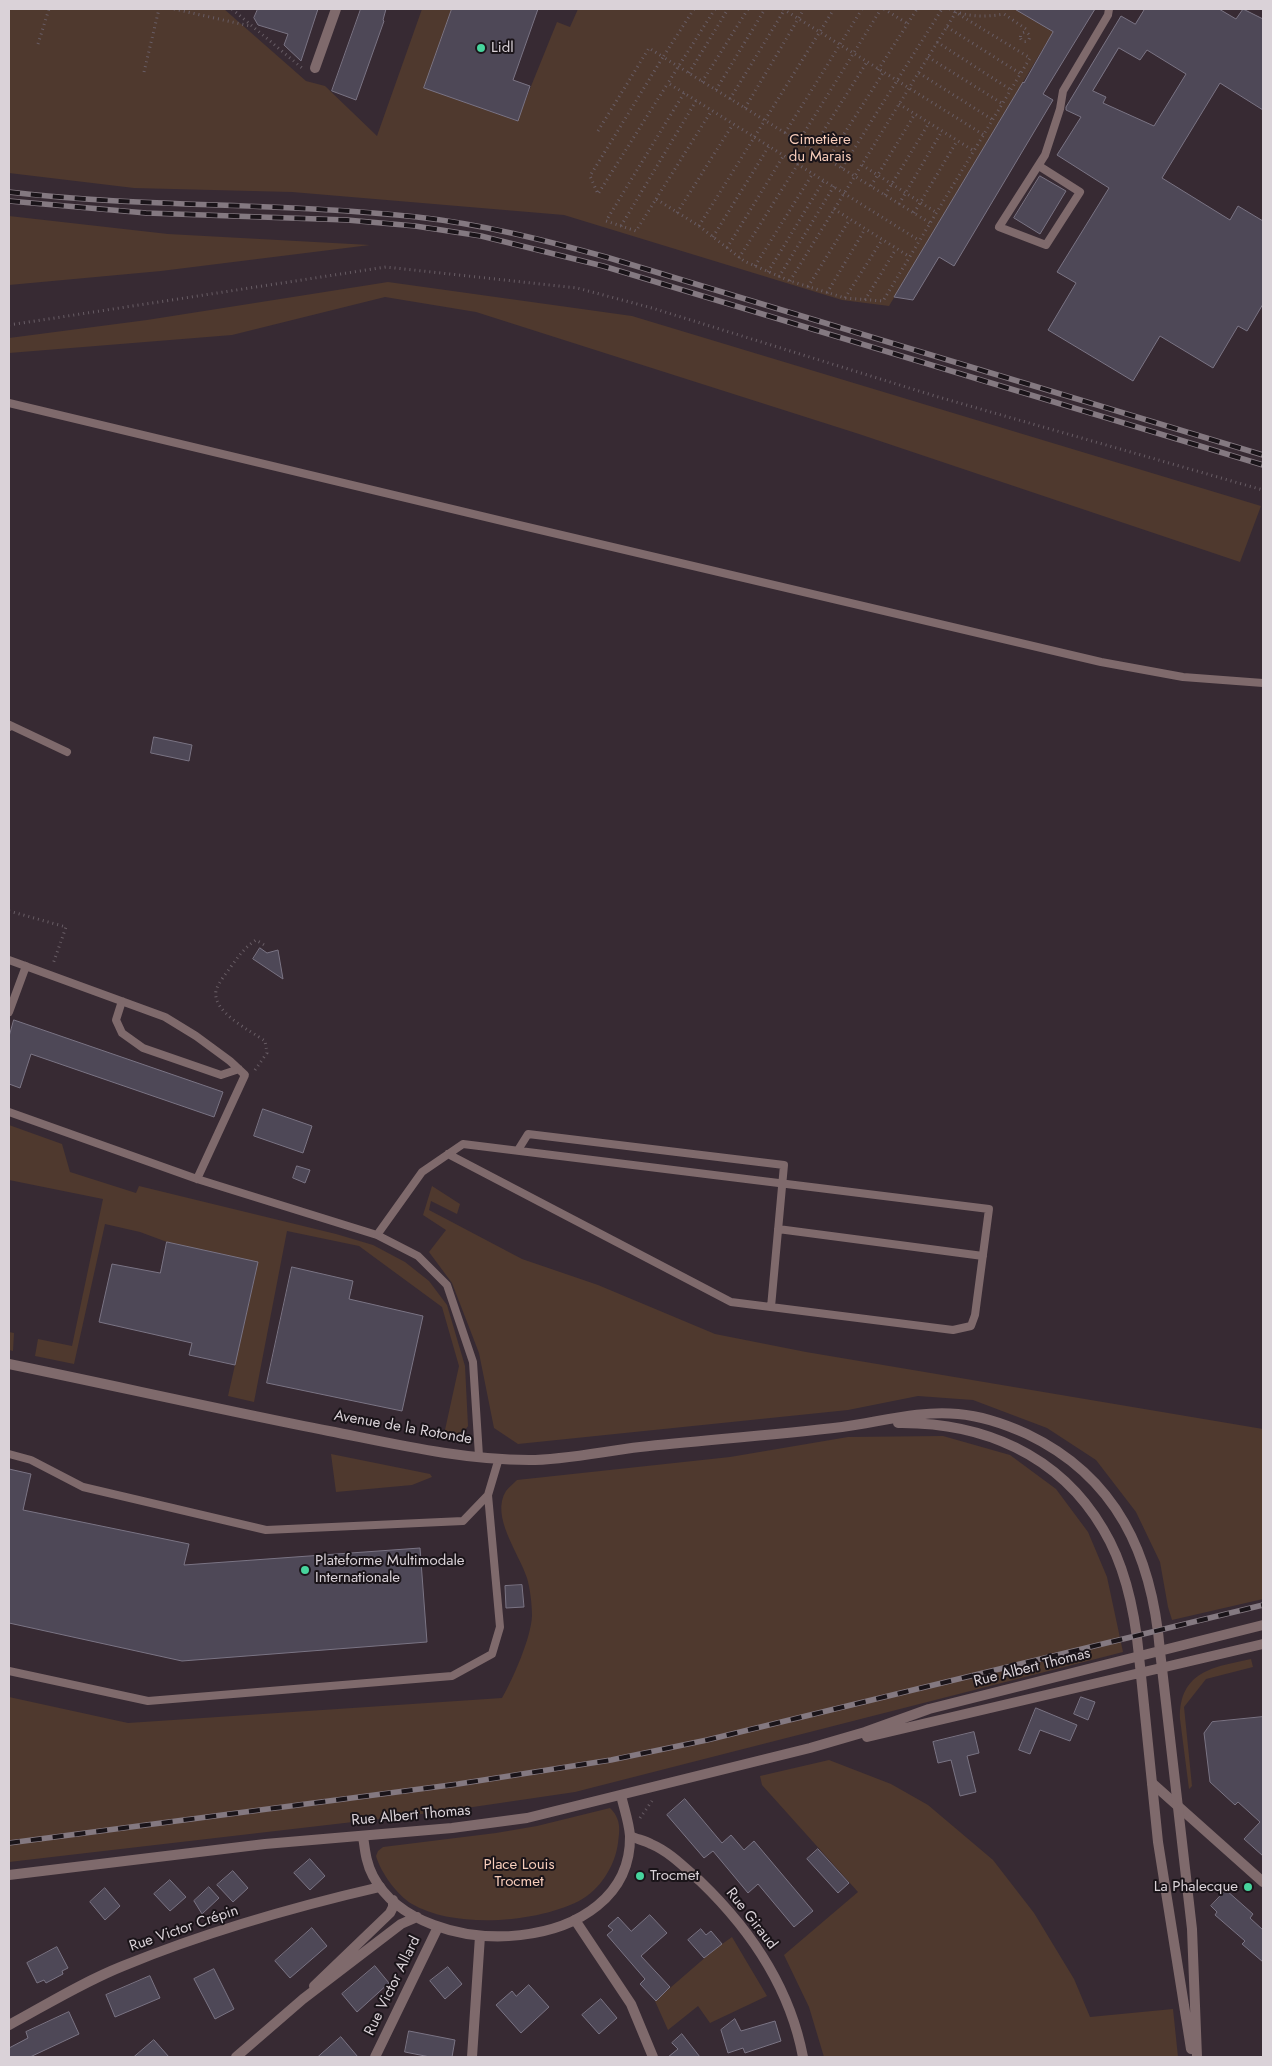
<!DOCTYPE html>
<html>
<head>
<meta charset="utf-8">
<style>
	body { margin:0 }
	#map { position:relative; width:1272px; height:2066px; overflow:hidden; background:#372a33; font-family:Jost,sans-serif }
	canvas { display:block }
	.frame { position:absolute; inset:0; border:10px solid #dad2d8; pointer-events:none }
</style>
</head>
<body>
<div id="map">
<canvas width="1272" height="2066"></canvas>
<div class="frame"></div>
</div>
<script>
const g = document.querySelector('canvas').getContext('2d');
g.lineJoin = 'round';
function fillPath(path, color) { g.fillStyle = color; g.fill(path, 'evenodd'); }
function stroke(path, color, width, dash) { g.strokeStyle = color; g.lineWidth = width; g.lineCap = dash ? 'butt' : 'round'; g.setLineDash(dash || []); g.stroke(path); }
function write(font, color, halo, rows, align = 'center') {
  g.font = font + ' Jost,sans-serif'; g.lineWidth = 4; g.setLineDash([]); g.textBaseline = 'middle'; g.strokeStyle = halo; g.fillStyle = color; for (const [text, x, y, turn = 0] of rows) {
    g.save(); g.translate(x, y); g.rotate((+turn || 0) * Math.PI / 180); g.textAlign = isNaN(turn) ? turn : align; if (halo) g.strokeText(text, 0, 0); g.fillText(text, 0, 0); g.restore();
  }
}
fillPath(new Path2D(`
	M9,9H224L306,81L325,86L377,136L422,9H452L425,88L517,121L557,22L570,27L578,9H1015L1053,32L889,306L842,300L564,215L292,192L134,188L9,173Z
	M9,216L168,234L370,245L161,271L9,285Z
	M388,282L632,316L1261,506L1240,562L859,434L476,312L385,297L232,335L9,353V338L147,320Z
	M9,1125L62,1144L70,1172L136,1193L139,1186L336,1234L373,1245L405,1262L429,1281L447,1305L465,1366L468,1426L457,1441L443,1439L459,1366L442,1307L359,1246L287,1231L254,1402L228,1396L258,1262L167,1242L140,1232L105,1224L74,1364L35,1356L38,1339L72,1346L103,1199L9,1180Z
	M432,1186L460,1204L457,1214L431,1201L429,1210L522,1259L598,1285L715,1334L806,1352L1263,1429V1599L1172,1620L1168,1607L1160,1562L1136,1512L1096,1460L1047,1428L973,1400L918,1396L848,1410L518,1444L494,1428L479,1353L452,1283L429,1252L446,1230L423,1215Z
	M9,1332L14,1333L13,1351L9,1350Z
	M943,1436L1010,1455L1056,1489L1088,1532L1107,1577L1123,1652L575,1792L439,1812L9,1862V1697L128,1723L502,1698C513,1679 531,1638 532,1616C532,1604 530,1588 527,1578C519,1553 490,1516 506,1491C509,1487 514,1483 517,1480L730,1457L848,1437Z
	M331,1454L430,1474L432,1477L412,1485L336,1492Z
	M1251,1659L1253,1667L1206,1679L1184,1707L1192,1786L1189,1789L1180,1719C1179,1671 1214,1667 1251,1659Z
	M829,1760L891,1784L928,1805L993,1860L1034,1913L1074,1979L1090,2017L1173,2009L1178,2057H824L809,2007L784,1955L858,1892L762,1785L760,1776Z
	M610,1808C621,1819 620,1829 618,1843C615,1866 600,1890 579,1901C535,1923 455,1929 412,1904C397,1895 381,1873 376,1856L378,1851L383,1847L496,1833L537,1826Z
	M732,1937L767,1996L710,2023L698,2006L668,2030L655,2001L715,1949Z`), '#4f392e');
const building = new Path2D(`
	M258,9H318L301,61L284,45L288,34L258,25L254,18Z
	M361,9H386L383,20L384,21L356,100L332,91Z
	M452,9H538L513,80L530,86L518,121L424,88Z
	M1015,9H1095L1043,94L1053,100L954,266L939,257L913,300L894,297L1023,82L1024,83L1053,32Z
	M1145,9H1219L1236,19L1243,9L1263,19V110L1220,83L1162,178L1230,220L1238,206L1263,221V304L1247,331L1238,326L1213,368L1160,336L1133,381L1048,330L1076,283L1057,272L1109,188L1057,155L1081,117L1066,110V107L1121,16L1135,24ZM1119,48L1140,60L1147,50L1186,74L1154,126L1103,103L1106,97L1093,91Z
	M1040,176L1066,191L1040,234L1014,218Z
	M154,737L192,745L189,761L151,753Z
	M260,948L267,953L278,950L283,979L253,959Z
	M14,1020L223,1092L214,1117L31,1054L20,1088L9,1084V1037Z
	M263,1109L312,1126L303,1153L254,1136Z
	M297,1166L310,1170L305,1183L293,1178Z
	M167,1242L258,1262L235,1365L189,1355L192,1343L99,1322L112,1264L160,1273Z
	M292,1267L353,1281L349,1299L423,1316L402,1411L267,1383Z
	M9,1469L31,1474L23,1510L189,1544L184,1565L420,1548L427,1642L182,1661L9,1623Z
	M522,1585L524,1607L506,1608L505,1586Z
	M1081,1697L1095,1702L1088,1720L1074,1714Z
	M1036,1708L1077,1725L1070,1741L1040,1730L1030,1754L1019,1750Z
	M1263,1717V1856L1244,1839L1260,1822L1238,1802L1235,1805L1210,1782L1204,1733L1212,1722Z
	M974,1732L979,1753L967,1756L976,1792L960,1796L951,1760L938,1763L933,1742Z
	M685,1799L722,1843L731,1835L744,1850L754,1841L813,1911L794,1927L758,1884L748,1893L713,1851L704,1858L667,1815Z
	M818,1849L849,1883L838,1893L807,1859Z
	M310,1859L325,1876L310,1890L294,1873Z
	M233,1871L248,1888L233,1902L217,1885Z
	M170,1880L186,1897L170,1911L154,1894Z
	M209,1887L219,1898L202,1914L194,1901Z
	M105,1888L120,1906L105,1920L90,1902Z
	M1226,1890L1253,1914L1250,1918L1263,1930V1962L1242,1944L1245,1941L1215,1915L1217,1912L1211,1906Z
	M650,1915L667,1933L641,1956L670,1987L656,2001L640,1984L645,1979L607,1935L613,1930L608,1926L618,1917L631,1931Z
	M312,1928L327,1946L290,1978L275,1961Z
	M701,1929L706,1935L711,1931L722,1944L704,1958L688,1940Z
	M57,1947L68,1968L62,1971L63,1974L46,1983L44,1980L37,1983L27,1963Z
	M375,1966L389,1983L357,2012L342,1994Z
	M448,1967L462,1984L445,1999L430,1981Z
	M214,1969L234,2009L215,2019L194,1979Z
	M150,1976L160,1998L115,2017L106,1995Z
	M529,1985L549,2007L521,2033L496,2005L512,1991L516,1996Z
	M601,1999L617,2018L599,2034L582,2015Z
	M69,2012L79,2034L30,2057H9V2048L28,2038L26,2032Z
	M735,2019L741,2031L775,2021L781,2041L745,2053L743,2048L728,2053L721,2030Z
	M409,2031L455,2040L452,2057H430L405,2052Z
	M682,2034L700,2057H668L678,2049L672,2043Z
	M341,2037L358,2057H318Z
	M154,2040L169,2057H134Z`);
fillPath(building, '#4e4857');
stroke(building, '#7a7484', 1);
stroke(new Path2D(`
	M174,9L250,26
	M232,9L302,68
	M694,9L663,57L930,223
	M715,9L668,83L920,241
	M783,9L984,135
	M884,9L908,24
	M947,27L1021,74
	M1020.5 37a4.5 4.5 0 1 1 9 0a4.5 4.5 0 1 1-9 0Z
	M937,42L1011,90
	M38,44L49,9
	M928,57L1003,104
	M878,70L917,9
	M144,72L159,9
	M689,73L728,9
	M919,73L993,120
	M702,82L748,9
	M716,90L765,9
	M684,93L606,221L636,231L656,199L699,226L744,261L790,281L845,298L883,301L1030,58L950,9
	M730,99L785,9
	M899,104L974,151
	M745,108L804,9
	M598,131L649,48L663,57L590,176L598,194L668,83
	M785,133L862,9
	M799,141L881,9
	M812,149L867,62
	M828,159L883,73
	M862,165L937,213
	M842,168L942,9
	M871,186L915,114
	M885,195L929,123
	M656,199L712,110
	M899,204L942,131
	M834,209L910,257
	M677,213L733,124
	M914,213L957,141
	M621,226L696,101
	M699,226L834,9
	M713,237L769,146
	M727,248L784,155
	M739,258L798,164
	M755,266L813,173
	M768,272L824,180
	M779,277L834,186
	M790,281L956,12C973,17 987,17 1004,14L1026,29V32
	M808,287L850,219
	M827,293L865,229
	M845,298L882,240
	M865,300L896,249
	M9,325L386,267L577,288L652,308L935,396L1263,490
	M9,911L66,927L53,964
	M255,1070L267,1053L265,1041C251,1031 212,1012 216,991C218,983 225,975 230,968C238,957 244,948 256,940L266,946
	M640,1818L652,1801`), '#685d65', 3, [1, 4]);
stroke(new Path2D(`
	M1039,166L1080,192L1046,245L999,227L1045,155L1060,109L1063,91L1108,15L1109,9
	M9,403L519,525L1101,662L1183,677L1263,683
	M9,727L10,725L67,752
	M9,960L165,1017L196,1036L230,1061L245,1075L197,1179
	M122,1001L116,1020L122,1033L143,1048L221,1075L239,1069
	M9,1012L26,966
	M9,1112L197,1179L377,1235L418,1256L447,1285L473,1362L479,1456
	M518,1150L528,1134L784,1165L771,1307
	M778,1229L983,1256
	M377,1235L422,1172L463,1144L989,1209L975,1315L971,1326L953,1330L731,1302L448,1154
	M9,1454L31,1460L83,1487L266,1530L463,1521L488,1495
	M9,1671L148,1701L452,1676L492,1654L500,1627L488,1495L499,1458`), '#7f6a6c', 8);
stroke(new Path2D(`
	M315,68L336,9
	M9,1364C116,1386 222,1410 329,1431C395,1444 462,1460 529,1460C564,1460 605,1451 640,1447C707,1440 774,1435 842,1427C880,1422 919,1410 958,1414C982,1416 1005,1424 1027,1434C1117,1477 1152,1555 1160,1651
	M898,1423C982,1422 1059,1454 1103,1529C1126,1567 1135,1613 1139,1656
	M1152,1783L1263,1882
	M630,1836C637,1839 645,1841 651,1844C670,1852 685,1868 700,1881C750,1929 790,1988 803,2057
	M575,1920L631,2004L653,2057
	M9,2025C46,2005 83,1982 123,1966C206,1932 293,1907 380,1887
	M375,2057L438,1927
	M472,2057L480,1936`), '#7f6a6c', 10);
stroke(new Path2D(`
	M1160,1651L1192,1929L1197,2057
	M1139,1656L1158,1842L1191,2049
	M867,1737L1263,1644
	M363,1836C365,1850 366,1863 373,1876C421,1967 632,1956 630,1836C629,1822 624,1809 621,1795
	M9,1875L265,1844L452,1828L527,1818L810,1748L865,1732L929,1709L1263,1625
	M314,1986L390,1913L393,1907V1900
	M236,2057L303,1999L401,1924L417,1917`), '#7f6a6c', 10);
const rail = new Path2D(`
	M9,192C144,208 281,202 417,217C481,224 544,240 606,257L1263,455
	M9,201L146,213L347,220L415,226L481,236L603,266L1263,465
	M9,1843L458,1784L611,1760L707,1740L1263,1605`);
stroke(rail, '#847981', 5.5);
stroke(rail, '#1a1419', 4, [11]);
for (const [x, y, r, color] of [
	[481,48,5,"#47d49d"],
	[305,1570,5,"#47d49d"],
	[640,1876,5,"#47d49d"],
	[1248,1887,5,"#47d49d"]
]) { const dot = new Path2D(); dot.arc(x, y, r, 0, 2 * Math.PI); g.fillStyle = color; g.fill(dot); stroke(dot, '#1a1419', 2); }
write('15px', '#dad2d8', '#1a1419', [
	["Lidl",491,48],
	["Plateforme Multimodale",315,1561],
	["Internationale",315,1578],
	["Trocmet",650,1876],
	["La Phalecque",1238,1887,"right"]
], 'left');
write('15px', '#f8cdba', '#1a1419', [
	["Cimetière",820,140],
	["du Marais",820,157],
	["Place Louis",519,1865],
	["Trocmet",519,1882]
]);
write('15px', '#dad2d8', '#1a1419', [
	["Avenue de la Rotonde",403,1428,10],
	["Rue Albert Thomas",1032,1668,-14],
	["Rue Albert Thomas",411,1816,-5],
	["Rue Giraud",751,1919,52],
	["Rue Victor Crépin",184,1929,-19],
	["Rue Victor Allard",393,1986,-64]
]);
</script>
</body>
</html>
